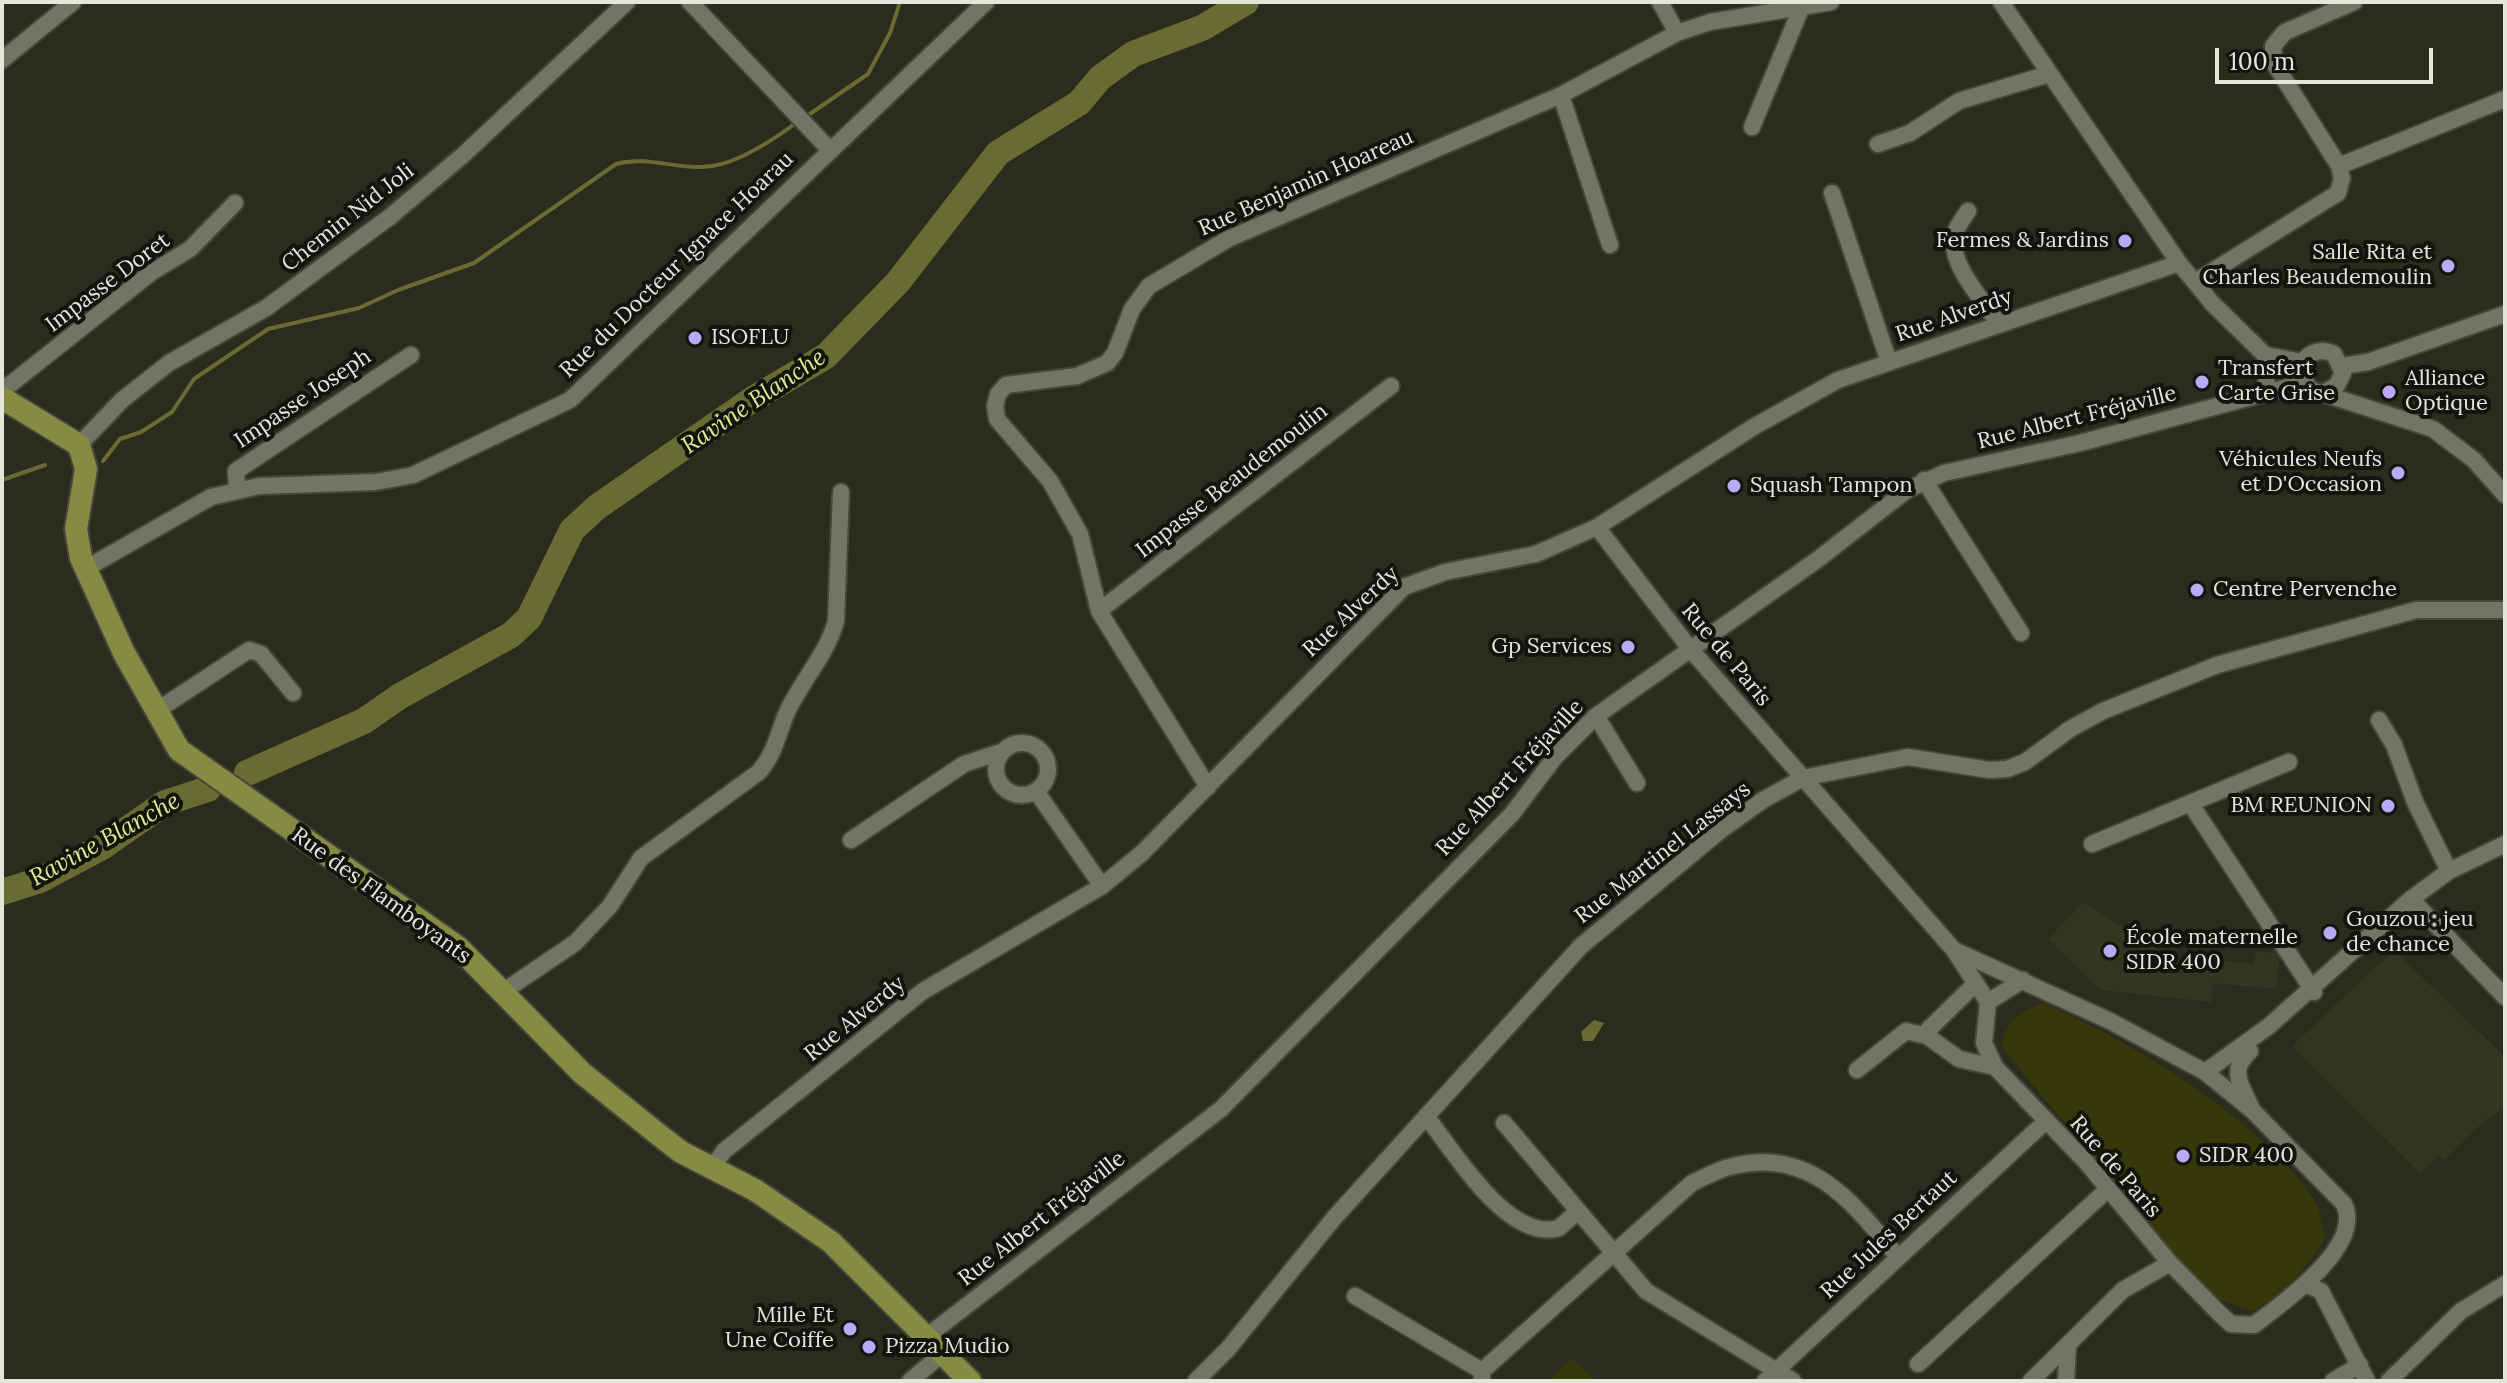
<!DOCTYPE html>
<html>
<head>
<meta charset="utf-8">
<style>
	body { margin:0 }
	#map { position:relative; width:2507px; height:1383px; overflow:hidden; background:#2b2c1e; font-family:Lora,serif }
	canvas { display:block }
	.frame { position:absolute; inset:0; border:4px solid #e4e6dc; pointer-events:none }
	.scale { position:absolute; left:2215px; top:48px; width:218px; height:36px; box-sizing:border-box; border:4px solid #e4e6dc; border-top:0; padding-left:10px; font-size:24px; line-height:28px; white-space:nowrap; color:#e4e6dc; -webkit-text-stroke:6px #13140e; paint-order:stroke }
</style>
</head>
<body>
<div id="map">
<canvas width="2507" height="1383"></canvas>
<div class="frame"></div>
<div class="scale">100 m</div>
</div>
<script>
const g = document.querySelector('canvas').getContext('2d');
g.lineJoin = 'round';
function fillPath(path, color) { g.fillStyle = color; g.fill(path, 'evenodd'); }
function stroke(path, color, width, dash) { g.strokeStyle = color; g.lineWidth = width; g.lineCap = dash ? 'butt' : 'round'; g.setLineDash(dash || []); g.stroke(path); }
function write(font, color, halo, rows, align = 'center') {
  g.font = font + ' Lora,serif'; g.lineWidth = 8; g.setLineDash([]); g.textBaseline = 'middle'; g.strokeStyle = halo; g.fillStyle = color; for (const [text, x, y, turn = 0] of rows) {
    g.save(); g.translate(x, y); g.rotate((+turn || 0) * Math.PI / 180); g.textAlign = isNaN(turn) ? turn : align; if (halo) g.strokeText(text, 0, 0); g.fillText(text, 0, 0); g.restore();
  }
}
fillPath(new Path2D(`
	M2083,902L2176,961L2215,960L2254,964L2256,951L2280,953L2276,989L2213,983L2211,1002L2101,990L2048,939Z
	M2394,950L2505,1057V1107L2479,1126L2445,1160L2439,1155L2420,1173L2292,1046Z`), '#343621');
fillPath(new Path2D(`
	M2043,1003C2132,1042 2256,1116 2313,1198C2320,1208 2322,1226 2325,1238C2306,1271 2284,1291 2253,1311L2220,1300L2189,1273L2002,1047C2005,1020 2021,1012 2043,1003Z
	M1571,1358L1596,1381H1549Z`), '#353909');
fillPath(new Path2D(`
	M1594,1020L1604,1023L1593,1041H1583L1581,1032Z`), '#676c32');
stroke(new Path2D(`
	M804,118L868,74L890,33L900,2
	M103,461L120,439L141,432L172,412L194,379L268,329L359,308L398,290L474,263L616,164C645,156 673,168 702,167C732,167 773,140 796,123
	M2,480L45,465`), '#676c32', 4);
stroke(new Path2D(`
	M247,773L364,721L400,696L511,635L529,618L572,530L597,507L753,399L826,356L898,282L998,153L1079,103L1100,78L1133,54L1202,28L1246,2
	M2,892L40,880L102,847L165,803L208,789`), '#676c32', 26);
const minor = new Path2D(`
	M690,2L829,149
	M1660,2L1677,33
	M2001,2L2179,263L2212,303L2265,355L2302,362
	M2,60L73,2
	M1561,95L1610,245
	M1752,127L1802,6
	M1878,144L1910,133L1959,101L2049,74
	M2339,166L2505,99
	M1832,193L1889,362
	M1968,211C1963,219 1954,229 1954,239C1951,267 1984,301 1999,324
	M2195,282L2338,193L2342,178L2339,166L2274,63L2273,46L2285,32L2354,2
	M2342,366L2368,362L2505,314
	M2,391L152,272L190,249L235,203
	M2265,393L2269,358
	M2324,393L2337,385L2343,373L2334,354C2319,347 2305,353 2300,369L2309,389L2433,429L2474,460L2505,495
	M79,445L122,400L169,363L266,308L391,216L462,156L627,2
	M1924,480L2021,633
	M237,490L236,471L411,355
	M1597,527L1691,650L1954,950L1988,1002L1984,1043L1995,1067L2086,1162L2170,1263L2219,1313L2231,1324L2254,1325C2284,1302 2364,1246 2344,1204L2253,1111L2205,1072L2110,1021L1954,950
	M85,569L211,497L259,486L376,482L413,475L570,400L986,2
	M1099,611L1391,386
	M156,711L249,650L261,654L293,693
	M1596,716L1637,783
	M2379,720L2394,745L2415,802L2449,871
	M996 769a26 26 0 1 1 52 0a26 26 0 1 1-52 0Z
	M1208,787L1099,611L1080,534L1050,481L997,419L995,406L998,394L1006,385L1077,376L1107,363L1115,353L1132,309L1149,286L1228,239L1561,95L1677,33L1710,22L1831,2
	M1036,791L1102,886
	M2190,803L2314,992
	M851,840L964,764L1001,752
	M2092,844L2289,762
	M2411,899L2505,997
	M1976,983L1928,1030L1927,1036L1959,1059L1995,1067
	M504,991L575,943L610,906L641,858L759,772C776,752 778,732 788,710C803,679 827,654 836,621L841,492
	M1988,1002L2023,980
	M2250,1051C2229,1070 2240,1083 2251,1107
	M1857,1070L1906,1031L1927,1036
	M2205,1072L2269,1026L2411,899L2449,871L2505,844
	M1426,1116C1453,1150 1508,1243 1559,1228L1577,1212
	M1504,1123L1646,1291L1793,1381
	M712,1168L724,1151L923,991L1102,886L1142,853L1404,587L1445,572L1536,554L1597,527L1755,426L1838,380L2179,263
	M2305,1284L2321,1291L2367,1381
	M1355,1296L1482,1371
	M926,1337L1221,1109L1512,814L1556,756L1596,716L1817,560L1907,490L1944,473L2080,443L2303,383
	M1918,1364L2108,1189
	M910,1381L942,1354
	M1196,1381L1228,1349L1334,1218L1581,946L1721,830L1763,800L1803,778L1908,757L1989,770L2007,769L2025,762L2070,729L2103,711L2217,665L2416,610H2505
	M1482,1381V1371L1692,1183C1705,1177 1719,1169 1733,1166C1812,1147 1854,1204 1898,1257
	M1765,1381L2045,1122
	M2031,1381L2123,1290L2170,1263
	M2066,1381L2068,1345
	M2333,1381L2360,1365
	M2389,1381L2461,1311L2505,1284`);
const major = new Path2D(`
	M2,398L79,445L86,469L76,529L81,558L124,653L179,750L459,948L582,1073L659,1135L681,1152L755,1190L831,1242L970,1381`);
stroke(minor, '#45473a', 20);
stroke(major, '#45473a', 26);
stroke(minor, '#727564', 16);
stroke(major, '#858b42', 22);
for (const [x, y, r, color] of [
	[2125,241,8,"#baaaf6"],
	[2448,266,8,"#baaaf6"],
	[695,338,8,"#baaaf6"],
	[2202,382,8,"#baaaf6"],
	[2389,392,8,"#baaaf6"],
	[2398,473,8,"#baaaf6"],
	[1734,486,8,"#baaaf6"],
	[2197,590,8,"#baaaf6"],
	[1628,647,8,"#baaaf6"],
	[2388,806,8,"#baaaf6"],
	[2330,933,8,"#baaaf6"],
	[2110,951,8,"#baaaf6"],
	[2183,1156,8,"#baaaf6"],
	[850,1329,8,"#baaaf6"],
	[869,1347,8,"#baaaf6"]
]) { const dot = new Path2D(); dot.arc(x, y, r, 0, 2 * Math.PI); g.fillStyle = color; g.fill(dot); stroke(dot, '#13140e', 3); }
write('22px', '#e4e6dc', '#13140e', [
	["Rue Benjamin Hoareau",1306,183,-24],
	["Chemin Nid Joli",348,218,-38],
	["Rue du Docteur Ignace Hoarau",677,265,-44],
	["Impasse Doret",108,283,-37],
	["Rue Alverdy",1954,316,-19],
	["Impasse Joseph",303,399,-34],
	["Rue Albert Fréjaville",2077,418,-14],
	["Impasse Beaudemoulin",1232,481,-38],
	["Rue Alverdy",1351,612,-43],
	["Rue de Paris",1726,655,50],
	["Rue Albert Fréjaville",1510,778,-47],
	["Rue Martinel Lassays",1663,853,-38],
	["Rue des Flamboyants",381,896,36],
	["Rue Alverdy",855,1019,-39],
	["Rue de Paris",2115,1167,49],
	["Rue Albert Fréjaville",1042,1219,-38],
	["Rue Jules Bertaut",1889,1235,-43]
]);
write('22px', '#e4e6dc', '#13140e', [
	["Fermes & Jardins",2109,241,"right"],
	["Salle Rita et",2432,253,"right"],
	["Charles Beaudemoulin",2432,278,"right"],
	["ISOFLU",711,338],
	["Transfert",2218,369],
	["Carte Grise",2218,394],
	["Alliance",2405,379],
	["Optique",2405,404],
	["Véhicules Neufs",2382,460,"right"],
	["et D'Occasion",2382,485,"right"],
	["Squash Tampon",1750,486],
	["Centre Pervenche",2213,590],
	["Gp Services",1612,647,"right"],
	["BM REUNION",2372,806,"right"],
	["Gouzou : jeu",2346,920],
	["de chance",2346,945],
	["École maternelle",2126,938],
	["SIDR 400",2126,963],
	["SIDR 400",2199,1156],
	["Mille Et",834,1316,"right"],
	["Une Coiffe",834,1341,"right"],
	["Pizza Mudio",885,1347]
], 'left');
write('italic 24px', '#e0e991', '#13140e', [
	["Ravine Blanche",754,402,-34],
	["Ravine Blanche",105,840,-29]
]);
</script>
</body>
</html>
